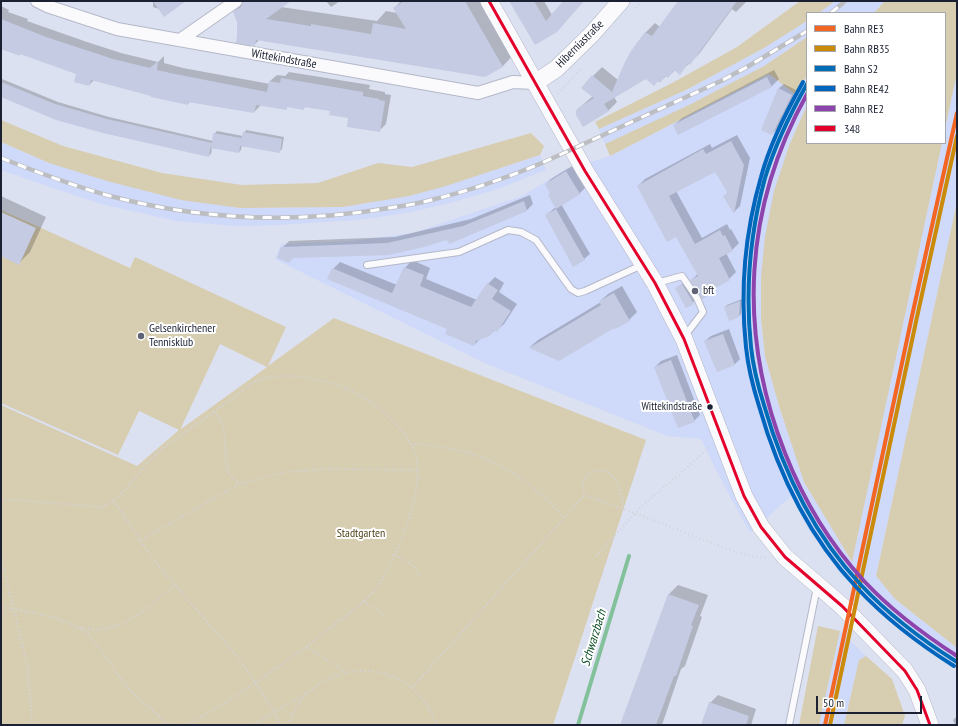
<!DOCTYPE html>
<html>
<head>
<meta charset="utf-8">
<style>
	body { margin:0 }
	#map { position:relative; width:958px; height:726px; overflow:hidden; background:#dce1f1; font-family:"PT Sans Narrow",sans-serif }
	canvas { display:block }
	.frame { position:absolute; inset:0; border:2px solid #1b2032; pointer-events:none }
	.legend { position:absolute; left:806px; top:12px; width:140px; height:132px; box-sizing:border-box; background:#fff; border:1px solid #a4a6ad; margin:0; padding:5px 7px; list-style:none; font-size:12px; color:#1b2032 }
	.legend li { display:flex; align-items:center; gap:8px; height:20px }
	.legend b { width:20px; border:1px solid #a4a6ad }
	.scale { position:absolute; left:816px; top:696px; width:106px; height:18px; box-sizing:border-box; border:2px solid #1b2032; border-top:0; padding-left:5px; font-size:12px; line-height:14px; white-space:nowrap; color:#1b2032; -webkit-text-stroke:3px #fff; paint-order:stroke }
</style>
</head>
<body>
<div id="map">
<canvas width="958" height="726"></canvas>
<div class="frame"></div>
<ul class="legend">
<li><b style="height:5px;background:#f26522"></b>Bahn RE3</li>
<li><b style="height:5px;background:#cb8b0a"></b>Bahn RB35</li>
<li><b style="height:5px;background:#006db6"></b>Bahn S2</li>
<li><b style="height:5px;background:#0065bd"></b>Bahn RE42</li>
<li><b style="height:5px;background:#8e44ad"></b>Bahn RE2</li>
<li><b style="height:5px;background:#e4002b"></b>348</li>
</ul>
<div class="scale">50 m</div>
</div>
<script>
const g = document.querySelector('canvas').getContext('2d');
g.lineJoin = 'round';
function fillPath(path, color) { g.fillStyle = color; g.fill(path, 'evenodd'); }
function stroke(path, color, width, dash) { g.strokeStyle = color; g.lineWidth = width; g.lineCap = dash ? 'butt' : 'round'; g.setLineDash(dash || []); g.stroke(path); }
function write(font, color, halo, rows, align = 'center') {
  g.font = font + ' "PT Sans Narrow",sans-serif'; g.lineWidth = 4; g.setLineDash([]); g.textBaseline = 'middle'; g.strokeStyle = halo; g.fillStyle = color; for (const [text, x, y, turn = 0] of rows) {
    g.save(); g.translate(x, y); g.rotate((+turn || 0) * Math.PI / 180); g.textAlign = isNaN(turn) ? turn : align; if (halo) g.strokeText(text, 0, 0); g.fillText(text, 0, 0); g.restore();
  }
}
fillPath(new Path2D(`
	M835,1H885L874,13H819Z
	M807,21V37L764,66L689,105L605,144L599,129L688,89L764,48Z
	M957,73V202L876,576L895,599L957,648V667L899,629L841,575L807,527L791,496L750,533L718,474L701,439L667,436L484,363L275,259L281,244L351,241L413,233L522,196L566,169L610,156L769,74L795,94L807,76V105L789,146L761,319L765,356L779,406L804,482L852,561L942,143H945V129Z
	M1,142L49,163L240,208L343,207L373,202L492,171L540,155L546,170L498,189L450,203L411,212L374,218L343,221L279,225L235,226L176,221L101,204L41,184L1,170Z
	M840,631L866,656L859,660L844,725H819Z`), '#cfd9f9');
fillPath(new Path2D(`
	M800,1H835L819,13H807V21L764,48L688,89L599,129L595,122L674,82L737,47Z
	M885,1H957V73L945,129V13H874Z
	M807,37V76L795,94L769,74L610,156L605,144L689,105L764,66Z
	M807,105V143H942L852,562L804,482L779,406L765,356L761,319V277L765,237L774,191L789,146Z
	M1,120L63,146L162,173L242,185L318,183L378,163L412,167L531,133L544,146L540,155L446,186L409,196L343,207L240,208L181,200L107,181L49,163L1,142Z
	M957,202V648L895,599L876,576Z
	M1,210L130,268L135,257L286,327L268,366L334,318L646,440L553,725H1V405L137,466L179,430L139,411L118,455L1,403ZM220,344L267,367L181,429V428Z
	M818,626L840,631L819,725H799Z
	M866,656L892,679L905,716L902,725H844L859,660Z`), '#d7cdb1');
fillPath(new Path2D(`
	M153,1H185L159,9L153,7Z
	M244,1H290L281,7L377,21L386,11L397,13L394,8L401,1H484L515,53L503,66L485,76L260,39L254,45L238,22L234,12Z
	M326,1H340L331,7Z
	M511,1H544L552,15L565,1H584L557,30Z
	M680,1H747L736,12L732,9L699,54L679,73L675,70L668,77L666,76L660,82L646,78L614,97L617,102L608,111L579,108L593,96L582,88L593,76L602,67L618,80L626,62L646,32L655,23L660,27Z
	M1,6L9,10L8,12L28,19L27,21L87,42L121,53L158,62L164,56V63L183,68L270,84V81L277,75L285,76L289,72L370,85L369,89L385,92V94L391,95L386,124L379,131L350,117L331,110L306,106L303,109L288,106L286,108L261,105L254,112L190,101L188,104L94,80L89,85L78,74L1,46Z
	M774,70L779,79L772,86L678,134L674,125L682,118Z
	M2,79L58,102L109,117L213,141L214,134L217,131L243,136L244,133L246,130L284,137L282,149L279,152L242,145L241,150L239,152L212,148L211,154L208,156L1,96V80Z
	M784,84L796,90L777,129L772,134L762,129L779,88Z
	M737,135L750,158L740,206L734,212L725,196L728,192L716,170L676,191L702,238L727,224L730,230L731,229L739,243L732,250L726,253L736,272L729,279L715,286L716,288L709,295L691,280L698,274L677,235L638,186L645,179L710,144L712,148Z
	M572,166L585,188L579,194L561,204L590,254L584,259L546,215L556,207L551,193L546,184L551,179Z
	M530,195L533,204L527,210L424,246L282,248L289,241L395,237L471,219Z
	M1,196L46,217L30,252L19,263L1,255Z
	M412,260L430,268L426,279L477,300L488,284L495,277L504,283L499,292L517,304L504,324L496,331L494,330L490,335L480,339L474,345L448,328L333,269L340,262L397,285L405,268Z
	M685,282L696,300L687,307L677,288Z
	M622,286L637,312L629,320L615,327L559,359L530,347L538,340L601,302L600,301L608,294Z
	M742,299L741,314L739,316L725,307L727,305Z
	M729,329L740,359L735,364L717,371L705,341L711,336Z
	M677,355L700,415L694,421L655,367L661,361Z
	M678,585L708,595L700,616L702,617L685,666L681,669L662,725H622L669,594Z
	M718,695L756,709L751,725H702L710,703Z
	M957,716V725H955L953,720Z`), '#0003');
stroke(new Path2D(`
	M578,725L629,556`), '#83c19b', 4);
fillPath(new Path2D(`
	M153,1H186L164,17Z
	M243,1H291L266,19L311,26V24L371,34L373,23L406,29L393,8L404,1H465L503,67L485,77L256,40L255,46L236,43L237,36V22L233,12L241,7Z
	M509,1H534L546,21L563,1H584L557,32L535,45Z
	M678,1H737L690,65L688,63L680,75L674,70L668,78L665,76L660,83L658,81L654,86L646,79L604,104L609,111L583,127L576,115V111L578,108L594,98L581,88L592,75L612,92L625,62L631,51L645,32L652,36Z
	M1,19L46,37L113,59L150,68L158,61L157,70L175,74L267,92L269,81L280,83L281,78L363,92V96L379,99V100L385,101L380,132L347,127L348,118L329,115L330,111L304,107V110L287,107V110L256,105L254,113L188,102V105L179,103L151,97V96L91,80L89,86L74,82L76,74L20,54V56L1,49Z
	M767,77L772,87L678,135L673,125Z
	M1,82L55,104L107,119L212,143L213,133L241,138V140L243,132L282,139L280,153L240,146L239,153L211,148V145L209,157L103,133L56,120L1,97Z
	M778,88L792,95L772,135L761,130Z
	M731,141L744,165L734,214L723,196L728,193L715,172L669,196L695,244L720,230L723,236L725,235L733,251L719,258L730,280L708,292L710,295L702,299L690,280L698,276L676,237L667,242L637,186L703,149L706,154Z
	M566,171L580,194L556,209L548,195L550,194L545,184Z
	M524,201L527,211L449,244L447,240L424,247L389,255L293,258L289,263L277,258L281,247L387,243L463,226Z
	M556,209L585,260L573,267L545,215Z
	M1,212L36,228L19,265L1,256Z
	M404,267L424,275L420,286L471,307L487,283L498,290L492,299L511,311L497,332L493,330L490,336L476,341L474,346L445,334L447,329L327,279L332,268L392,293Z
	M682,284L694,304L686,308L675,288Z
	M614,293L630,321L615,329L614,328L559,361L529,348L601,305L599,301Z
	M740,301L739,317L729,321L724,307Z
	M723,334L735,365L717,372L704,341Z
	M671,360L695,422L678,428L654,367Z
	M668,594L699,605L691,625L693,626L676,676H674L656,725H620Z
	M709,702L749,716L746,725H701Z`), '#c4cbe2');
const lane = new Path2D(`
	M367,265L459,252L508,230L521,232L536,240L571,289L578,293L585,291L642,265
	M657,283L682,276L697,298L703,312L684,337
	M789,725L817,587`);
const street = new Path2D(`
	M37,1L47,6L117,29L478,93L513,82L535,83
	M180,40L236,1`);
const secondary = new Path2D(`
	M489,1L585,171L655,283L684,339L744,496L761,527L785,557L842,606L905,671L917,690L930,725
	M535,83L556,69L591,35L621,1`);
stroke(lane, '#b4b8c8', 8);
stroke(street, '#b4b8c8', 14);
stroke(secondary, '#b4b8c8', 18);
stroke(new Path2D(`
	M636,8L642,1
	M558,94L580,69
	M214,412L224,427L226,458L228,472L239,484
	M410,444C444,445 479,453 508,470C529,482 547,501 565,517
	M1,499L101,507C105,505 111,503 114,500C129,488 141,468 156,454C163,447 172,442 180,436C197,424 214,412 230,400C238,394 250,383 259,380C291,369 342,382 369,401C388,414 409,433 416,456C426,488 395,564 375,590C364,603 348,614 334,625C288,662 239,695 188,725
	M114,501L152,558L230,648L247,670L275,713L281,725
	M624,510C622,500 621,487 615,479C602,461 574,474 585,495C621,508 656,521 691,535C716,544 740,556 767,558
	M141,540L239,484L285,472L325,469L418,470
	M394,555C405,560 414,563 419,575
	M596,556L642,506L687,468L709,447
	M1,557L28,668L32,725
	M363,601L387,616
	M1,607C26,611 65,617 85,632C89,634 92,640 95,643C108,658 117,675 130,690C142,703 157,712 168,725
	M80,628L97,630L123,624L142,612L174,585
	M306,647L346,672
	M412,688L585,495
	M253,725L306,693
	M288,725C304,673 370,654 412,688C424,697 431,711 437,725`), '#d3d4da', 2.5, [1, 3]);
stroke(lane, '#fafafd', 6);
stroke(street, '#fafafd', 12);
stroke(secondary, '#fafafd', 17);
const rail = new Path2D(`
	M831,13L845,1
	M1,158C37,172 73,186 110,196C201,220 295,224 389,208C403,206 417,204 431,200C469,191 506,178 542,163L721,81L747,67L807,31`);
stroke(rail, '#bdbec2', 4.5);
stroke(rail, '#fff', 3, [9]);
stroke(new Path2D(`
	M489,1L585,171L655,283L684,339L744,496L761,527L785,557L842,606L905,671L917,690L930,725`), '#e4002b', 3);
stroke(new Path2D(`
	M825,725L912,316L957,113`), '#f26522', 4);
stroke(new Path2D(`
	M830,725L917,317L957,136`), '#cb8b0a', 4);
stroke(new Path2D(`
	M807,84C790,114 775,145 765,178C750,233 745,290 751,347C753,366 758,386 764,405C783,471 814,535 861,585C889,615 922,640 957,662`), '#006db6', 4);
stroke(new Path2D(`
	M803,82C786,112 770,143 761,177C745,232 740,290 746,347C748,367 753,387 759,406C778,473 809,537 857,588C886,619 919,644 954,666`), '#0065bd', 4);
stroke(new Path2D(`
	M807,94C744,207 737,332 785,453C803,499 830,544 864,581C891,610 923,634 957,656`), '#8e44ad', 4);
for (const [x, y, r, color] of [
	[695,291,4,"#5f6475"],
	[141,336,4,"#5f6475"],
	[710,407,3.5,"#1b2032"]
]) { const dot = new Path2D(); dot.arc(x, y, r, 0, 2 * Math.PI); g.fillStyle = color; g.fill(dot); stroke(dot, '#fff', 1.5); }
write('11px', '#1b2032', '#fff', [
	["Wittekindstraße",702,407]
], 'right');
write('12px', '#1b2032', '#fff', [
	["Hiberniastraße",580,44,-45],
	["Wittekindstraße",284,59,10]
]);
write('12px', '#1b2032', '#fff', [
	["bft",703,291],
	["Gelsenkirchener",149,329],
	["Tennisklub",149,343]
], 'left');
write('12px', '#504319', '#fff', [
	["Stadtgarten",361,534]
]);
write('italic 13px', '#0e4f27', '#fff', [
	["Schwarzbach",594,638,-73]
]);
</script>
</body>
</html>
